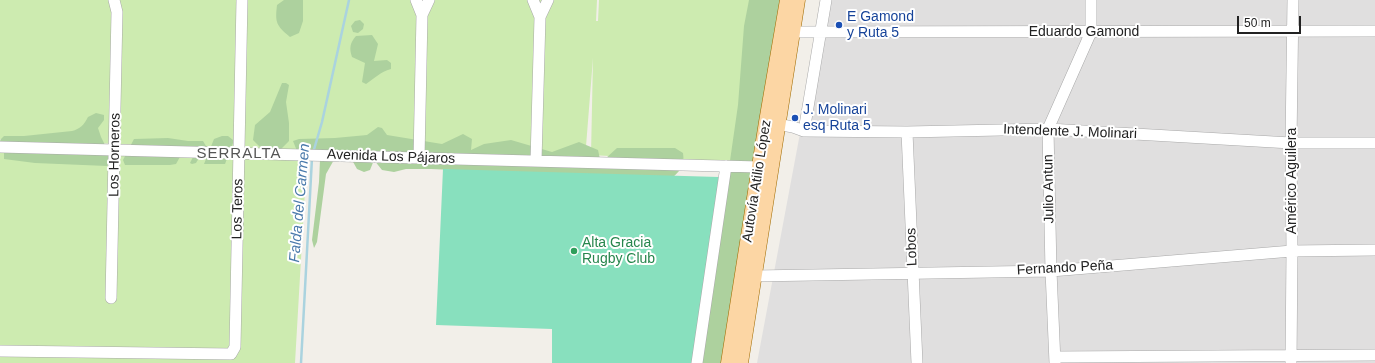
<!DOCTYPE html>
<html>
<head>
<meta charset="utf-8">
<style>
	body { margin:0 }
	#map { position:relative; width:1375px; height:363px; overflow:hidden; background:#f2efe9; font-family:Arial,sans-serif }
	canvas { display:block }
	.scale { position:absolute; left:1237px; top:16px; width:64px; height:18px; box-sizing:border-box; border:2px solid #222; border-top:0; padding-left:5px; font-size:12px; line-height:14px; white-space:nowrap; color:#222; -webkit-text-stroke:3px #fff; paint-order:stroke }
</style>
</head>
<body>
<div id="map">
<canvas width="1375" height="363"></canvas>
<div class="scale">50 m</div>
</div>
<script>
const g = document.querySelector('canvas').getContext('2d');
g.lineJoin = 'round';
function fillPath(path, color) { g.fillStyle = color; g.fill(path, 'evenodd'); }
function stroke(path, color, width, dash) { g.strokeStyle = color; g.lineWidth = width; g.lineCap = dash ? 'butt' : 'round'; g.setLineDash(dash || []); g.stroke(path); }
function write(font, color, halo, rows, align = 'center') {
  g.font = font + ' Arial,sans-serif'; g.lineWidth = 4; g.setLineDash([]); g.textBaseline = 'middle'; g.strokeStyle = halo; g.fillStyle = color; for (const [text, x, y, turn = 0] of rows) {
    g.save(); g.translate(x, y); g.rotate((+turn || 0) * Math.PI / 180); g.textAlign = isNaN(turn) ? turn : align; if (halo) g.strokeText(text, 0, 0); g.fillText(text, 0, 0); g.restore();
  }
}
fillPath(new Path2D(`
	M821,0H1375V363H757L801,128Z`), '#e0dfdf');
fillPath(new Path2D(`
	M0,0H597L596,21H598L599,0H760L737,163L591,155L593,58L585,159L308,152L0,139Z
	M0,147L307,155L295,363H0Z`), '#cdebb0');
fillPath(new Path2D(`
	M284,0H303V21L299,33L290,37C276,25 275,23 277,5Z
	M749,0H780L724,363H701L738,105L744,26Z
	M360,20L364,24L363,29L358,33L353,32L351,26L355,21Z
	M372,35L378,44L374,61L387,60L391,63V69C380,72 375,78 366,84L362,82L365,63L352,57C349,48 350,43 356,36Z
	M282,83H286L289,85L286,102L289,123V141L280,150H263L253,140L255,125L270,112Z
	M96,113L104,115V120L98,128L101,137L112,159L107,166L35,163L4,159V150L0,140L4,136H24L72,131C80,129 84,125 88,117Z
	M378,127L382,128L387,135L442,144L463,134L472,139L471,150L484,144L511,140L552,152L579,142L598,150L600,159H605L617,148H675L683,153C685,166 680,171 670,180L431,169H406L394,172L382,170L374,160L370,170L364,172L357,169L352,160L335,158L326,174L317,242L314,248L312,240L319,182L320,160L297,151L293,141L299,139L335,138L367,135Z
	M222,136H228L233,140V143L230,151L225,164H204L214,139Z
	M168,138L188,141H203L206,146L196,163L192,164L190,163L194,155H181L176,164L170,165H125L123,160L134,139Z`), '#add19e');
fillPath(new Path2D(`
	M443,169L719,177L692,363H552V329L436,325Z`), '#88e0be');
stroke(new Path2D(`
	M313,153L322,122L349,0
	M301,363L312,158`), '#aad3df', 2.5);
const minor = new Path2D(`
	M416,0L422,15L419,158
	M533,0L540,17L536,161
	M422,15L429,0
	M540,17L548,0
	M793,32L1375,31
	M771,123L793,127L804,131L907,132L1048,129L1291,143H1375
	M804,131L826,0
	M907,132L917,363
	M0,147L759,167
	M754,276L1051,271L1292,251L1375,250
	M111,298L117,12L114,0
	M0,351L231,354L235,347L242,0
	M1055,357L1375,355
	M697,363L726,166
	M1055,363L1051,271L1048,129L1091,32V0
	M1291,363L1292,251L1291,143L1293,0`);
const major = new Path2D(`
	M728,363L766,122L787,0
	M741,363L798,0`);
stroke(minor, '#a9a9a9', 12);
stroke(major, '#a06b00', 15);
stroke(minor, '#fff', 11);
stroke(major, '#fcd6a4', 14);
for (const [x, y, r, color] of [
	[839,25,4,"#1a4fb4"],
	[795,118,4,"#1a4fb4"],
	[574,251,4,"#2e9e5b"]
]) { const dot = new Path2D(); dot.arc(x, y, r, 0, 2 * Math.PI); g.fillStyle = color; g.fill(dot); stroke(dot, '#fff', 1.5); }
write('14px', '#164399', '#fff', [
	["E Gamond",847,17],
	["y Ruta 5",847,33],
	["J. Molinari",803,110],
	["esq Ruta 5",803,126]
], 'left');
write('14px', '#222', '#fff', [
	["Eduardo Gamond",1084,32],
	["Intendente J. Molinari",1070,132,2],
	["Los Horneros",115,155,-89],
	["Avenida Los Pájaros",391,157,2],
	["Autovía Atilio López",757,181,-81],
	["Américo Aguilera",1292,181,-90],
	["Julio Antun",1049,189,-91],
	["Los Teros",238,209,-89],
	["Lobos",912,247,-92],
	["Fernando Peña",1065,268,-3]
]);
write('14px', '#27864d', '#fff', [
	["Alta Gracia",582,243],
	["Rugby Club",582,259]
], 'left');
g.letterSpacing = '1px';
write('15px', '#555', '#fff', [
	["SERRALTA",239,154]
]);
g.letterSpacing = '0px';
write('italic 15px', '#4a7aab', '#fff', [
	["Falda del Carmen",300,203,-85]
]);
</script>
</body>
</html>
